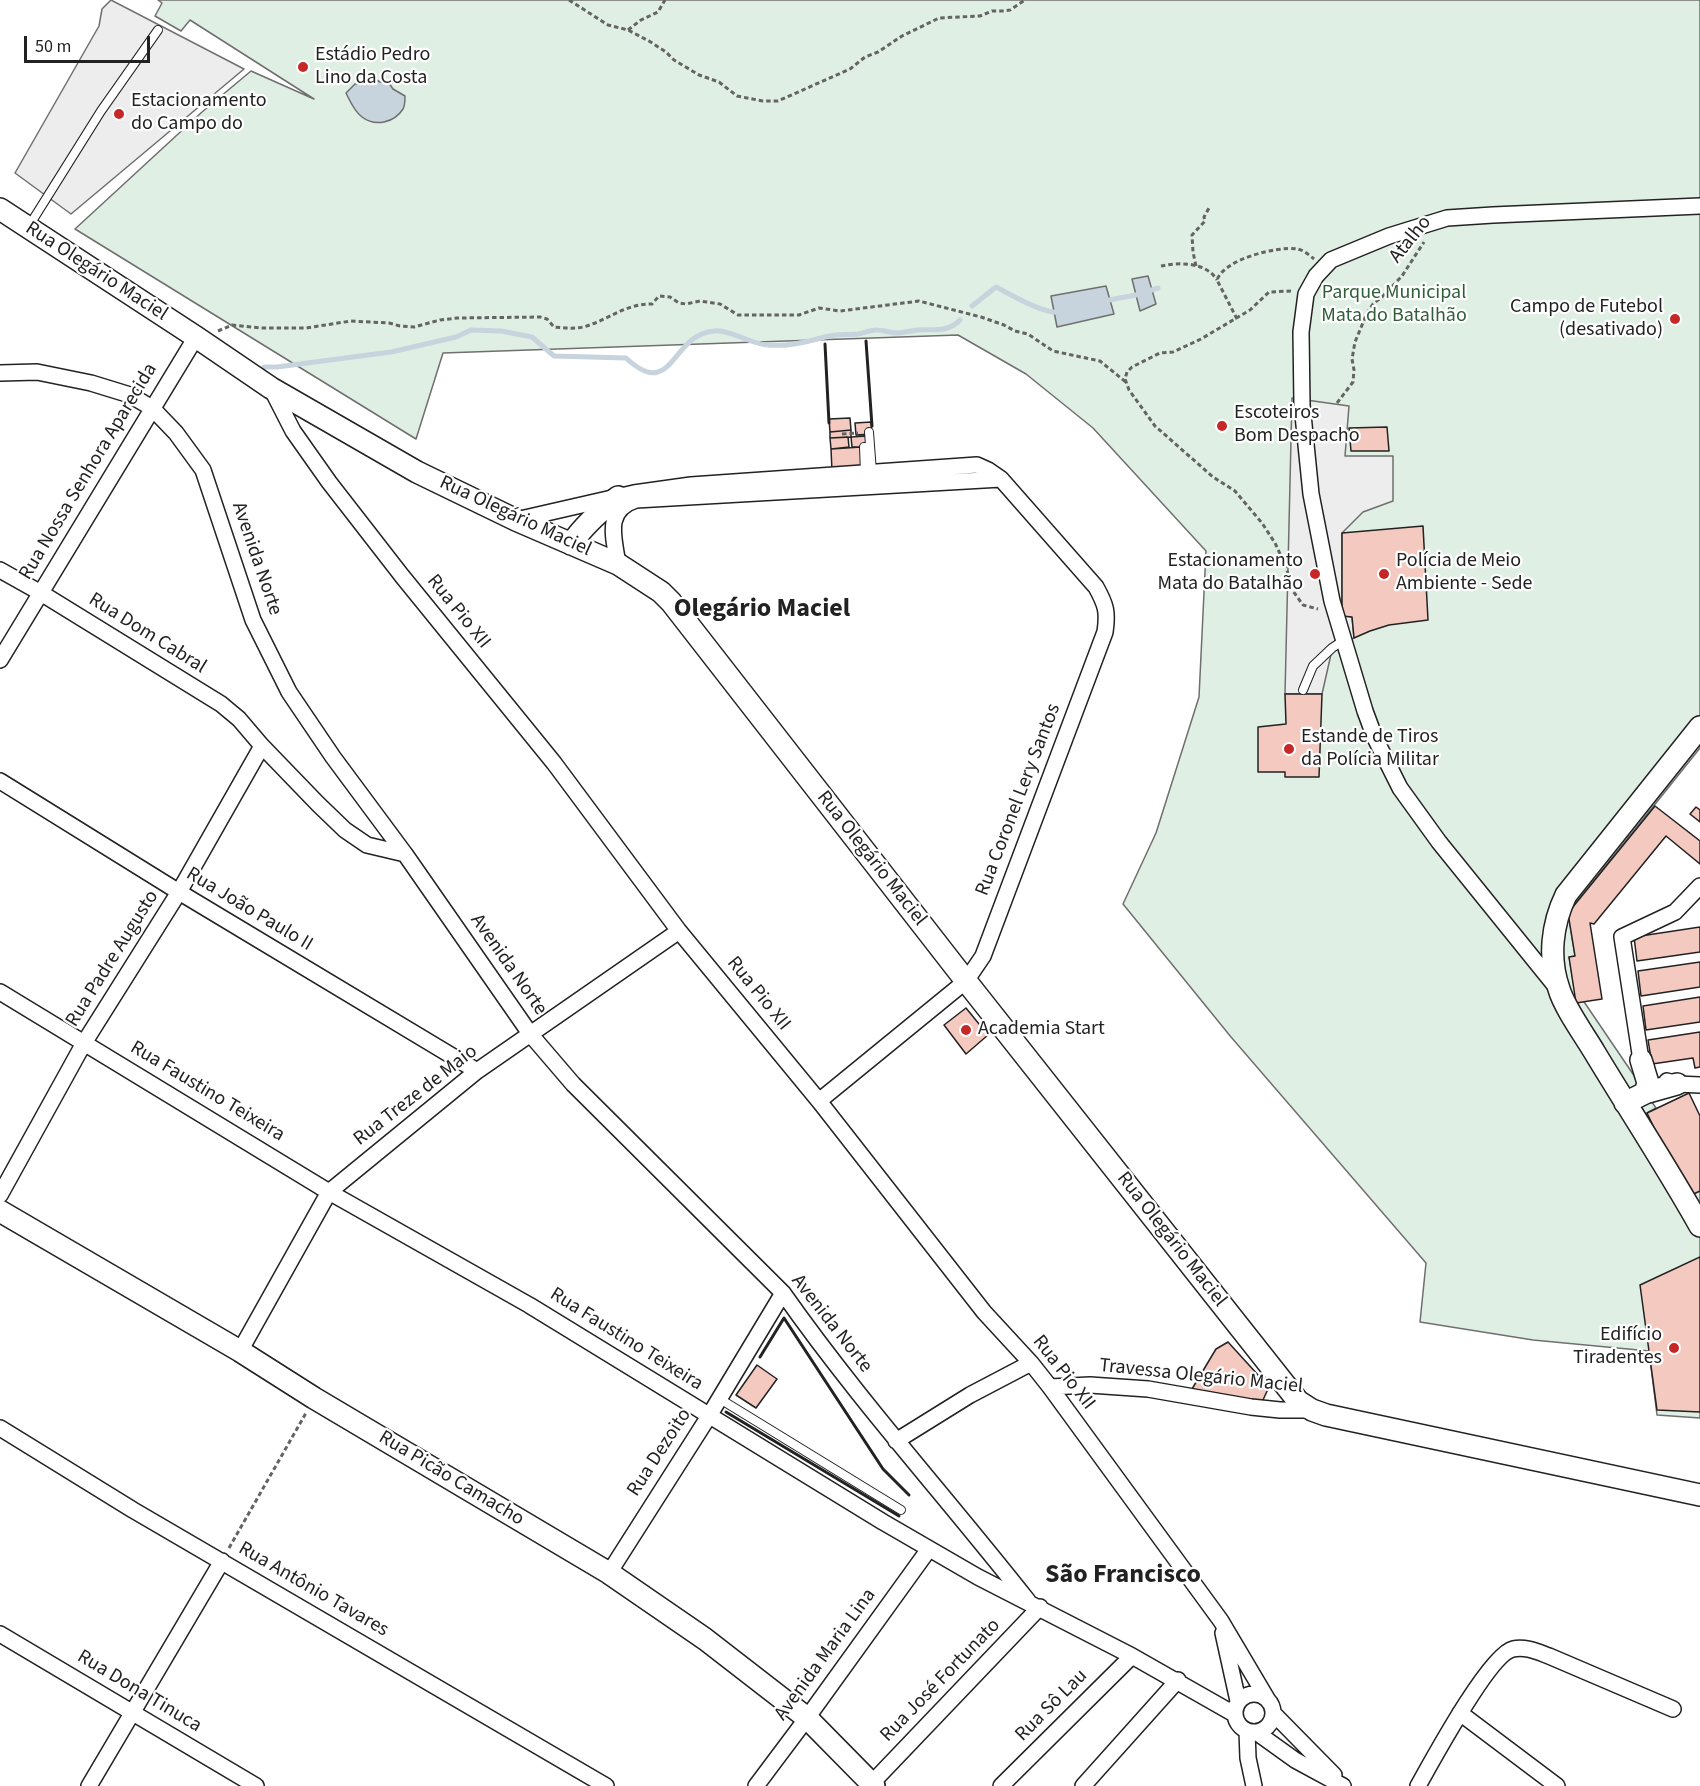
<!DOCTYPE html>
<html>
<head>
<meta charset="utf-8">
<style>
	body { margin:0 }
	#map { position:relative; width:1700px; height:1786px; overflow:hidden; background:#fff; font-family:"Source Sans 3",sans-serif }
	canvas { display:block }
	.scale { position:absolute; left:24px; top:36px; width:126px; height:27px; box-sizing:border-box; border:3px solid #222; border-top:0; padding-left:8px; font-size:18px; line-height:21px; white-space:nowrap; color:#222; -webkit-text-stroke:4px #fff; paint-order:stroke }
</style>
</head>
<body>
<div id="map">
<canvas width="1700" height="1786"></canvas>
<div class="scale">50 m</div>
</div>
<script>
const g = document.querySelector('canvas').getContext('2d');
g.lineJoin = 'round';
function fillPath(path, color) { g.fillStyle = color; g.fill(path, 'evenodd'); }
function stroke(path, color, width, dash) { g.strokeStyle = color; g.lineWidth = width; g.lineCap = dash ? 'butt' : 'round'; g.setLineDash(dash || []); g.stroke(path); }
function write(font, color, halo, rows, align = 'center') {
  g.font = font + ' "Source Sans 3",sans-serif'; g.lineWidth = 4.5; g.setLineDash([]); g.textBaseline = 'middle'; g.strokeStyle = halo; g.fillStyle = color; for (const [text, x, y, turn = 0] of rows) {
    g.save(); g.translate(x, y); g.rotate((+turn || 0) * Math.PI / 180); g.textAlign = isNaN(turn) ? turn : align; if (halo) g.strokeText(text, 0, 0); g.fillText(text, 0, 0); g.restore();
  }
}
const green = new Path2D(`
	M158,0H1700V748L1568,913L1575,956L1569,957L1574,987L1656,1108L1647,1113L1687,1197L1700,1191V1418L1657,1415L1649,1351L1533,1340L1420,1322L1426,1263L1231,1037L1123,904L1156,833L1199,697L1206,551L1093,428L1026,374L958,335L443,353L416,439L75,229L202,112L251,71L314,99L190,20L181,31L155,16L162,3Z`);
fillPath(green, '#e0efe3');
stroke(green, '#6f6f6f', 1.5);
const parking = new Path2D(`
	M111,0L244,69L71,214L15,173L99,26L102,9Z
	M1292,398L1349,406L1345,456H1393V501L1363,512L1342,533V615L1352,617L1354,638L1332,650L1322,694H1285Z`);
fillPath(parking, '#ededed');
stroke(parking, '#6f6f6f', 1.5);
const water = new Path2D(`
	M368,75L380,82L389,83L393,89L405,96C405,100 405,106 403,109C394,123 375,127 362,117C354,111 350,101 346,93L355,84L368,83Z
	M1148,276L1156,304L1140,311L1132,279Z
	M1106,286L1114,314L1057,327L1051,296Z`);
fillPath(water, '#c7d3dd');
stroke(water, '#6f6f6f', 1.5);
stroke(new Path2D(`
	M1104,301L1136,295L1158,288
	M972,306L996,287C1010,294 1045,315 1060,312
	M264,367H277L391,352L456,337L471,330L501,331L532,337L554,356L626,358C673,402 671,334 714,331C729,329 751,344 767,345C795,347 809,340 835,335C842,334 850,335 858,334C864,333 870,330 876,330C883,330 891,333 898,333C905,332 911,331 917,330C932,329 948,333 960,320`), '#c7d3dd', 5);
const building = new Path2D(`
	M850,418L851,430L830,432L829,419Z
	M871,422L872,434L856,435L855,423Z
	M1387,427L1389,451H1351L1349,428Z
	M851,430V437L830,438V432Z
	M866,436V447H852L851,437Z
	M848,437L849,447L831,449L830,438Z
	M861,447L863,469L832,471L831,449Z
	M1423,526L1428,620L1389,625L1370,631L1354,638L1352,617L1342,616V533Z
	M1285,694H1322L1319,777H1285V772H1258V727L1286,724Z
	M1655,806L1700,841V864L1666,836L1594,924L1590,923L1602,999L1576,1003L1569,957L1575,956L1568,913Z
	M1696,807L1700,810V822L1690,814Z
	M1700,927V952L1637,961L1634,937Z
	M1700,962V987L1641,996L1638,971Z
	M1700,997V1022L1646,1030L1643,1006Z
	M966,1008L988,1035L966,1054L944,1025Z
	M1700,1032V1067L1695,1068L1693,1058L1652,1064L1648,1040Z
	M1689,1093L1700,1116V1191L1687,1197L1647,1113Z
	M1700,1257V1412L1657,1410L1640,1285Z
	M1228,1342L1269,1387L1262,1402L1192,1389L1216,1349Z
	M757,1365L777,1379L756,1408L736,1395Z`);
fillPath(building, '#f3c9c0');
stroke(building, '#222', 1.5);
const lane = new Path2D(`
	M29,226L101,111L158,30
	M869,432L872,472
	M864,447L865,473
	M1303,690L1313,666L1332,648L1344,640
	M720,1399L901,1510`);
const street = new Path2D(`
	M0,373L37,372L91,383L130,395L152,408L176,433L203,470L253,620L289,692L333,757L405,854L531,1035L573,1084L783,1293C859,1401 947,1498 1028,1601
	M271,388L293,431L329,482L402,576L554,763L679,931L819,1101L984,1312L1031,1363L1050,1387L1221,1621L1269,1702
	M516,520L634,493L691,485L977,465L988,470L1001,479L1096,587C1106,605 1108,612 1105,632L983,956L966,981L819,1101
	M618,564C614,538 604,510 636,500L1001,479
	M0,570L41,593L221,704L239,719L262,746L318,804L345,830L367,845L405,854
	M0,660L196,337
	M0,781L179,892L477,1071
	M1557,988L1439,842L1400,788L1375,738L1365,711L1332,601L1311,494L1302,405L1301,332L1306,294L1316,276L1331,260L1389,236L1447,218L1493,215L1700,206
	M0,992L329,1192L529,1305L883,1522L978,1577L1132,1656L1234,1714
	M1646,1066L1641,1060L1622,937L1675,912L1700,886
	M1667,1081L1677,1084L1700,1085
	M0,1195L84,1043L179,892L262,746
	M240,1351L329,1192L477,1071L679,931
	M1050,1387L1090,1385L1148,1389L1251,1407L1280,1410H1312
	M0,1428L133,1510L606,1786
	M896,1441L970,1395L1031,1363
	M609,1573L709,1416L783,1293
	M1223,1633L1238,1701
	M0,1634L256,1786
	M1235 1713a19 19 0 1 1 38 0a19 19 0 1 1-38 0Z
	M1273,1713L1334,1775
	M1460,1713L1557,1786
	M1247,1731L1248,1758L1254,1786
	M1256,1732L1295,1760L1343,1786
	M871,1784L1040,1607
	M89,1786L222,1561
	M756,1786L807,1718L929,1549
	M1001,1786L1132,1656
	M1083,1786L1178,1680
	M1418,1786C1432,1761 1490,1654 1513,1649C1525,1646 1538,1652 1549,1656L1673,1709`);
const secondary = new Path2D(`
	M0,209L196,337L271,388L417,472L516,520L618,564L661,592L671,602L966,981L1298,1401L1312,1410L1326,1415L1700,1495
	M571,544C584,525 600,511 618,497
	M1700,727L1566,895C1552,924 1548,958 1559,989C1564,1007 1585,1036 1595,1053C1630,1111 1667,1167 1700,1226
	M1641,1060L1648,1083L1645,1093
	M1625,1103L1645,1093L1677,1084
	M0,1211L240,1351L314,1398L609,1573L705,1639L807,1718L874,1786`);
stroke(lane, '#222', 10);
stroke(street, '#222', 18);
stroke(secondary, '#222', 24);
stroke(new Path2D(`
	M569,0L608,25L628,30L649,41L666,52L674,60L699,75L719,82L737,96L763,101H778L850,69L865,57L878,52L902,36L939,18L980,16L992,11H1004L1010,10L1025,0
	M628,30L641,20L658,12L665,0
	M1161,266C1180,262 1206,262 1217,280
	M1196,266L1193,252L1192,235L1205,221L1204,217L1209,208
	M1291,291L1269,292L1250,310L1201,339L1173,352L1160,353L1132,367L1127,372L1125,379L1129,390L1155,426L1213,477L1235,491L1262,523L1275,543L1286,567L1293,591L1303,605L1318,609
	M1237,319L1217,280C1224,259 1277,246 1297,249C1304,250 1309,255 1314,259
	M218,331L232,325L261,328H306L351,321L389,323L400,326L414,327L440,320L457,318L540,317L547,319L554,327C564,328 574,329 583,327C607,321 626,303 652,304L659,296L670,297L679,303L686,304L700,301L720,304L738,315H799L819,308L840,311L919,301L981,317L1004,325L1015,331L1028,334L1053,351L1100,361L1127,383
	M1337,403L1353,382L1354,370L1352,359L1355,342L1367,313L1373,304L1383,296L1402,276L1424,242
	M842,434L858,433
	M229,1548L306,1413`), '#646464', 3, [4.5, 3]);
stroke(lane, '#fff', 8);
stroke(street, '#fff', 15);
stroke(secondary, '#fff', 21);
stroke(new Path2D(`
	M866,341L872,426
	M825,344L829,423
	M760,1357L784,1318L883,1469L909,1495
	M726,1412L899,1516`), '#222', 3);
for (const [x, y, r, color] of [
	[303,67,6,"#c62828"],
	[119,114,6,"#c62828"],
	[1675,319,6,"#c62828"],
	[1222,426,6,"#c62828"],
	[1315,574,6,"#c62828"],
	[1384,574,6,"#c62828"],
	[1289,749,6,"#c62828"],
	[966,1030,6,"#c62828"],
	[1674,1348,6,"#c62828"]
]) { const dot = new Path2D(); dot.arc(x, y, r, 0, 2 * Math.PI); g.fillStyle = color; g.fill(dot); stroke(dot, '#fff', 2); }
write('20px', '#222', '#fff', [
	["Estádio Pedro",315,56],
	["Lino da Costa",315,79],
	["Estacionamento",131,102],
	["do Campo do",131,125],
	["Campo de Futebol",1663,308,"right"],
	["(desativado)",1663,331,"right"],
	["Escoteiros",1234,414],
	["Bom Despacho",1234,437],
	["Estacionamento",1303,562,"right"],
	["Mata do Batalhão",1303,585,"right"],
	["Polícia de Meio",1396,562],
	["Ambiente - Sede",1396,585],
	["Estande de Tiros",1301,738],
	["da Polícia Militar",1301,761],
	["Academia Start",978,1030],
	["Edifício",1662,1336,"right"],
	["Tiradentes",1662,1359,"right"]
], 'left');
write('20px', '#222', '#fff', [
	["Atalho",1411,240,-51],
	["Rua Olegário Maciel",96,272,33],
	["Rua Nossa Senhora Aparecida",89,472,-59],
	["Rua Olegário Maciel",515,517,25],
	["Avenida Norte",256,559,71],
	["Rua Pio XII",458,612,51],
	["Rua Dom Cabral",147,634,32],
	["Rua Coronel Lery Santos",1019,800,-69],
	["Rua Olegário Maciel",871,859,52],
	["Rua João Paulo II",249,910,31],
	["Rua Padre Augusto",113,959,-58],
	["Avenida Norte",508,965,55],
	["Rua Pio XII",758,994,51],
	["Rua Faustino Teixeira",207,1092,31],
	["Rua Treze de Maio",416,1096,-38],
	["Rua Olegário Maciel",1171,1240,52],
	["Avenida Norte",831,1324,52],
	["Rua Faustino Teixeira",626,1340,32],
	["Rua Pio XII",1063,1373,52],
	["Travessa Olegário Maciel",1201,1377,6],
	["Rua Dezoito",660,1453,-57],
	["Rua Picão Camacho",451,1479,31],
	["Rua Antônio Tavares",313,1590,30],
	["Avenida Maria Lina",826,1655,-54],
	["Rua José Fortunato",941,1681,-46],
	["Rua Dona Tinuca",139,1692,31],
	["Rua Sô Lau",1052,1706,-45]
]);
write('20px', '#2f5e38', '#fff', [
	["Parque Municipal",1394,294],
	["Mata do Batalhão",1394,317]
]);
write('bold 26px', '#222', '#fff', [
	["Olegário Maciel",762,610],
	["São Francisco",1123,1576]
]);
</script>
</body>
</html>
